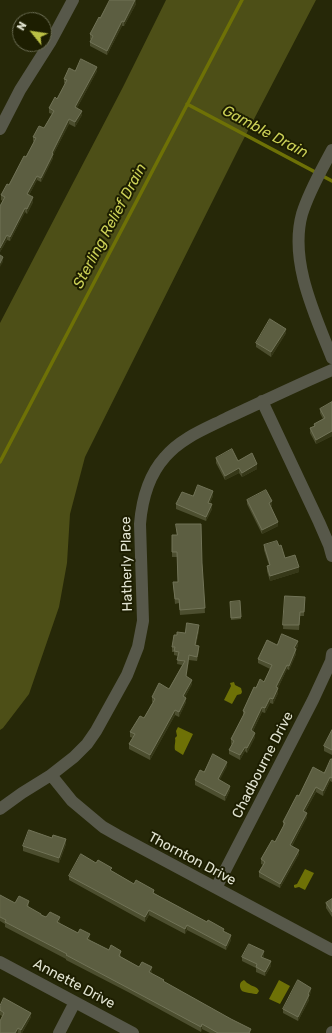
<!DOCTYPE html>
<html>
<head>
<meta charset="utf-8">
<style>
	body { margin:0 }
	#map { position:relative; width:332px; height:1033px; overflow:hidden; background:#262808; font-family:Rubik,sans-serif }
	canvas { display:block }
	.north { position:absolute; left:12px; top:12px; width:40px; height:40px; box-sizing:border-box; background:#1d1e01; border:1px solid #6b6d54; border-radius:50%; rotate:300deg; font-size:11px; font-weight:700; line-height:16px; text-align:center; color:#e1e3d1 }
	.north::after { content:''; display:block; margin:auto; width:14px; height:18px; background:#bbc045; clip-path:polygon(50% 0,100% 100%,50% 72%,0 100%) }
</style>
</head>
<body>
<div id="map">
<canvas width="332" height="1033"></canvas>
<div class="north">N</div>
</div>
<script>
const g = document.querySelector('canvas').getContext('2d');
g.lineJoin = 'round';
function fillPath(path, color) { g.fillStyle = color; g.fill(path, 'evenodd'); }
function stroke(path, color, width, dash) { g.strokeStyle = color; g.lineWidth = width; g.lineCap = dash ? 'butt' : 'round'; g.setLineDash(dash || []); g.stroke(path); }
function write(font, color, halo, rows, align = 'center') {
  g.font = font + ' Rubik,sans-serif'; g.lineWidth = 4; g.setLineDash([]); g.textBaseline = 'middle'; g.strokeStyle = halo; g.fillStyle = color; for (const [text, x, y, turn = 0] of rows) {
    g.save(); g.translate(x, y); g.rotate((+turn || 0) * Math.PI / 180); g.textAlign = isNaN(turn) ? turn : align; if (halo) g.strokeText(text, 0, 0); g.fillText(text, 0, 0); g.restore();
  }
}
fillPath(new Path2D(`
	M166,0H316L241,144L85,457L70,514L67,563L59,607L29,694L3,728L0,730V323L123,87Z`), '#4d4f17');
fillPath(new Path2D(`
	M234,682L235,685L241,688L242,692L241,694L237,695L232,704L224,700L231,686L230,683Z
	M178,727L193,734L183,755L175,750C174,745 176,742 175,738L177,736L176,731Z
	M305,869L314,873L305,890L299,887L295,888L294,887V885L297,884Z
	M244,980C246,982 247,983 249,984C253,987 257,986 259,991L257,994C254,994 244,992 242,991C239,987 239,982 244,980Z
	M279,980L290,986L280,1004L269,999Z`), '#6e7106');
stroke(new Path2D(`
	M187,104L332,181
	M0,462L242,0`), '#6e7106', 3.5);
stroke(new Path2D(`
	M0,129L20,90L51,41L73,0
	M332,150C321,171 309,191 302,214C289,261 315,315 332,358
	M262,401L319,522L329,545L332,556
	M51,775L72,801L103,827L117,835L332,950
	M0,809L22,793L51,775L74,757L87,744L96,731L127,675L138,647L143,621L140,524C142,499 148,476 165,457C181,438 205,429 227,418C262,402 297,385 332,370
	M216,888L313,700L331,661L332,654
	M0,962L133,1033
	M59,1033L75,1002
	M332,1033V1032`), '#57584a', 12);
fillPath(new Path2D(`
	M136,0V4L124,26H122L107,55L90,46V42L91,40L90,39V34L100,18Z
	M75,71H97L77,108L82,115L75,127L69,124L53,155V158L41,182L37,180L29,195L33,202L27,214L25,212L10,241L7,240L0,252V206L3,201L1,200V195L9,185L26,157L34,142L33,141V137L44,128L52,114L49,113V108L57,99L65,84L64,83V79Z
	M286,333L271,357L256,347V343Z
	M332,402V436L316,444L310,433V428L314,426V424L323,419L320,413V409Z
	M216,458L238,461L257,469L242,477L239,473L225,480L216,463Z
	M193,496H213L210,503L212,509L206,521L176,509V504Z
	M247,500L272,506H271L278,526L262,534L247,504Z
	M172,535L202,563L205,613L180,615L179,603L175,604L173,582H178L177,557H172Z
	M264,545L279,546L285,558L299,572L270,581L267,571V566L269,565L264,550Z
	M285,596L305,597L304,616H300L299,630L283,629Z
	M230,602L241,617V619L231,620Z
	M199,630L196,645L199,650L197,661L189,660L186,676L192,684L185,697L186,702L179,717L175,715L150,760L129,749V744L133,738L130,737V732L144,718L153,702H152V697L169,689L182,665L177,664L178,656L174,655V652H172V647L177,635Z
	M277,645L298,646L296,649V654L289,670L287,669L278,688V693L273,704L270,703L265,713L262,712L253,731L255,737L247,753L245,751L240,760L229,754V750L232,745L231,744V739L243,716V711L256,688L264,682L270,669L258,663V659Z
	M332,730V755L324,751V746Z
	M332,759V782L330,781L323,796L316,792L305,812L307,817L292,846L299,854L280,888L259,877V872L263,865L261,864V859L275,842L283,827V822L299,796L324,773Z
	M227,766L219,780L230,790L225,801L195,785V780L204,772Z
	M66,844L59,863L23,851V846Z
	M112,871L134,884L154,893L224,932L231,940L226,950L187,930L185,934L149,915L145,922L69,880V876Z
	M0,895L15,903L29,906L28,907L41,915L60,922L59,923L90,939L89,940L109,950L121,955L120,956L139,967L152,972L151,973L164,982L251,1033H210L202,1029L201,1032L128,992L66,960V959L5,927V924L0,921Z
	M332,899V917L326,908V903Z
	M264,956L263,958L271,966L265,976L256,972V968L242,961V957Z
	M311,992L309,996V1000L298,1021L283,1013V1009Z
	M0,1006L31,1017L22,1033H0L2,1016L0,1015Z`), '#4c4e2f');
fillPath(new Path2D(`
	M134,0H136V4L124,26V22Z
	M122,21V26L107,55V51Z
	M97,67V71L75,112V107Z
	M82,111V115L75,127V122Z
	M69,119V124L53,155V158L41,182V178L52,153Z
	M37,176V180L27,199V194Z
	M33,197V202L27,214V209Z
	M25,208V212L10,241V237Z
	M7,235V240L0,252V248Z
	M3,257V262L0,267V263Z
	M286,329V333L271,357V352Z
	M332,431V436L316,444V440Z
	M257,464V469L242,477V473Z
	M239,468V473L225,480V476Z
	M213,491V496L208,507V503Z
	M272,501V506L269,507V503Z
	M212,504V509L206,521V517Z
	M278,522V526L262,534V530Z
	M299,567V572L270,581V576Z
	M199,625V630L195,650V645Z
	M298,641V646L294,653V648Z
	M199,646V650L197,661V657Z
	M296,649V654L289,670V666Z
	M189,655V660L186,681V676Z
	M287,665V669L276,692V687Z
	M192,680V684L183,701V696Z
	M278,688V693L273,704V699Z
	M186,698V702L179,717V712Z
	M270,698V703L265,713V708Z
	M262,707V712L251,735V730Z
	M175,710V715L150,760V755Z
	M255,733V737L247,753V748Z
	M245,747V751L240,760V755Z
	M227,762V766L218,784V779Z
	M330,777V781L323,796V791Z
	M230,786V790L225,801V796Z
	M316,787V792L303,815V811Z
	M307,813V817L290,849V845Z
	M66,839V844L59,863V858Z
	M299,850V854L280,888V884Z
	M29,901V906L27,911V906Z
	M149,910V915L145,922V917Z
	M60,917V922L57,927V922Z
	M187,925V930L185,934V929Z
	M90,934V939L87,944V939Z
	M231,935V940L226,950V946Z
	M264,951V956L261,961V957Z
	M271,961V966L265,976V972Z
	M152,967V972L149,977V972Z
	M311,988V992L309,996V1000L298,1021V1017Z
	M31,1013V1017L22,1033H21V1030Z
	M202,1024V1029L201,1032V1027Z
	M18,1028V1033H15Z`), '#363818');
const building = new Path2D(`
	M110,0H135L124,22L122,21L107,51L90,42L93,36L90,34L99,17L100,18Z
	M81,59L97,67L75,107L82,111L75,122L69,119L52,153L53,154L41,178L37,176L27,194L33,197L27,209L25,208L10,237L7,235L0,248V206L5,197L1,195L7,184L9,185L24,156L26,157L36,138L33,137L39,126L44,128L54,111L49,108L55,97L57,99L67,80L64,79L69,68L75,71Z
	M0,255L3,257L0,263Z
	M270,319L286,329L271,352L256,343Z
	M332,402V431L316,440L310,428L315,426L314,424L325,418L320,409Z
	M232,449L238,461L252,453L257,464L242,473L239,468L225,476L216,458Z
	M198,485L213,491L208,503L212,504L206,517L176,504L182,492L193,496Z
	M266,490L272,501L269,503L278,522L262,530L247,500Z
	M176,524H201L202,563L205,608L180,610L179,599H175L173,582H178L177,552H172V535H177Z
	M277,541L279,546L281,545L285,558L295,555L299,567L270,576L267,566L270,565L264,545Z
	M285,596L305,597L304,612H300L299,625H283Z
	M240,601L241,617L231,618L230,602Z
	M187,623L199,625L195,645L199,646L197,657L189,655L186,676L192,680L183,696L186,698L179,712L175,710L150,755L129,744L135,734L130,732L140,716L144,718L155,699L152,697L159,683L169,689L185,661L177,660L179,652L174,651L175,647H172L174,635H177V632L185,633Z
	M282,634L298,641L294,648L296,649L289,666L287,665L276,687L278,688L273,699L270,698L265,708L262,707L251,730L255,733L247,748L245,747L240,755L229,750L234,741L231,739L245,712L243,711L254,687L256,688L260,679L264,682L272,665L258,659L267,640L277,645Z
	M332,730V750L324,746Z
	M213,754L227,762L218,779L230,786L225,796L195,780L200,770L204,772Z
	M331,759H332V778L330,777L323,791L316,787L303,811L307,813L290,845L299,850L280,884L259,872L265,862L261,859L272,840L275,842L285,823L283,822L297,795L299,796L313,767L324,773Z
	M29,830L52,838L53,835L66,839L59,858L23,846Z
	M81,854L96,863L98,860L112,868L110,870L134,884L136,880L154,890L153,893L207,922L208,920L224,929L223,931L231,935L226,946L187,925L185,929L149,910L145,917L69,876Z
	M0,895L15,903L19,896L29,901L27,906L41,914V915L46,917L50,912L60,917L57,922L78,933L80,929L90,934L87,939L109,950L111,945L121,951L119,956L139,967L142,962L152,967L149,972L164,980L163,981L231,1019L251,1029L249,1033H218L202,1024L201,1027L128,988L66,955L67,954L5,922L6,920L0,917Z
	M332,899V912L326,903Z
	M249,944L264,951L261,957L271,961L265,972L256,967L257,964L242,957Z
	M298,980L311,988L308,994L309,995L298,1017L283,1009Z
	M4,998L31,1013L21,1030L18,1028L15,1033H0V1021L4,1013L0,1010V1006Z`);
fillPath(building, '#5c5e41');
stroke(building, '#717357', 1);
write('14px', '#e1e3d1', '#1d1e01', [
	["Hatherly Place",127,564,-91],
	["Chadbourne Drive",263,765,-63],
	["Thornton Drive",192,859,28],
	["Annette Drive",74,984,28]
]);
write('italic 15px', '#cbd056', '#1d1e01', [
	["Gamble Drain",265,132,28],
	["Sterling Relief Drain",110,226,-62]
]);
</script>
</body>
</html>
